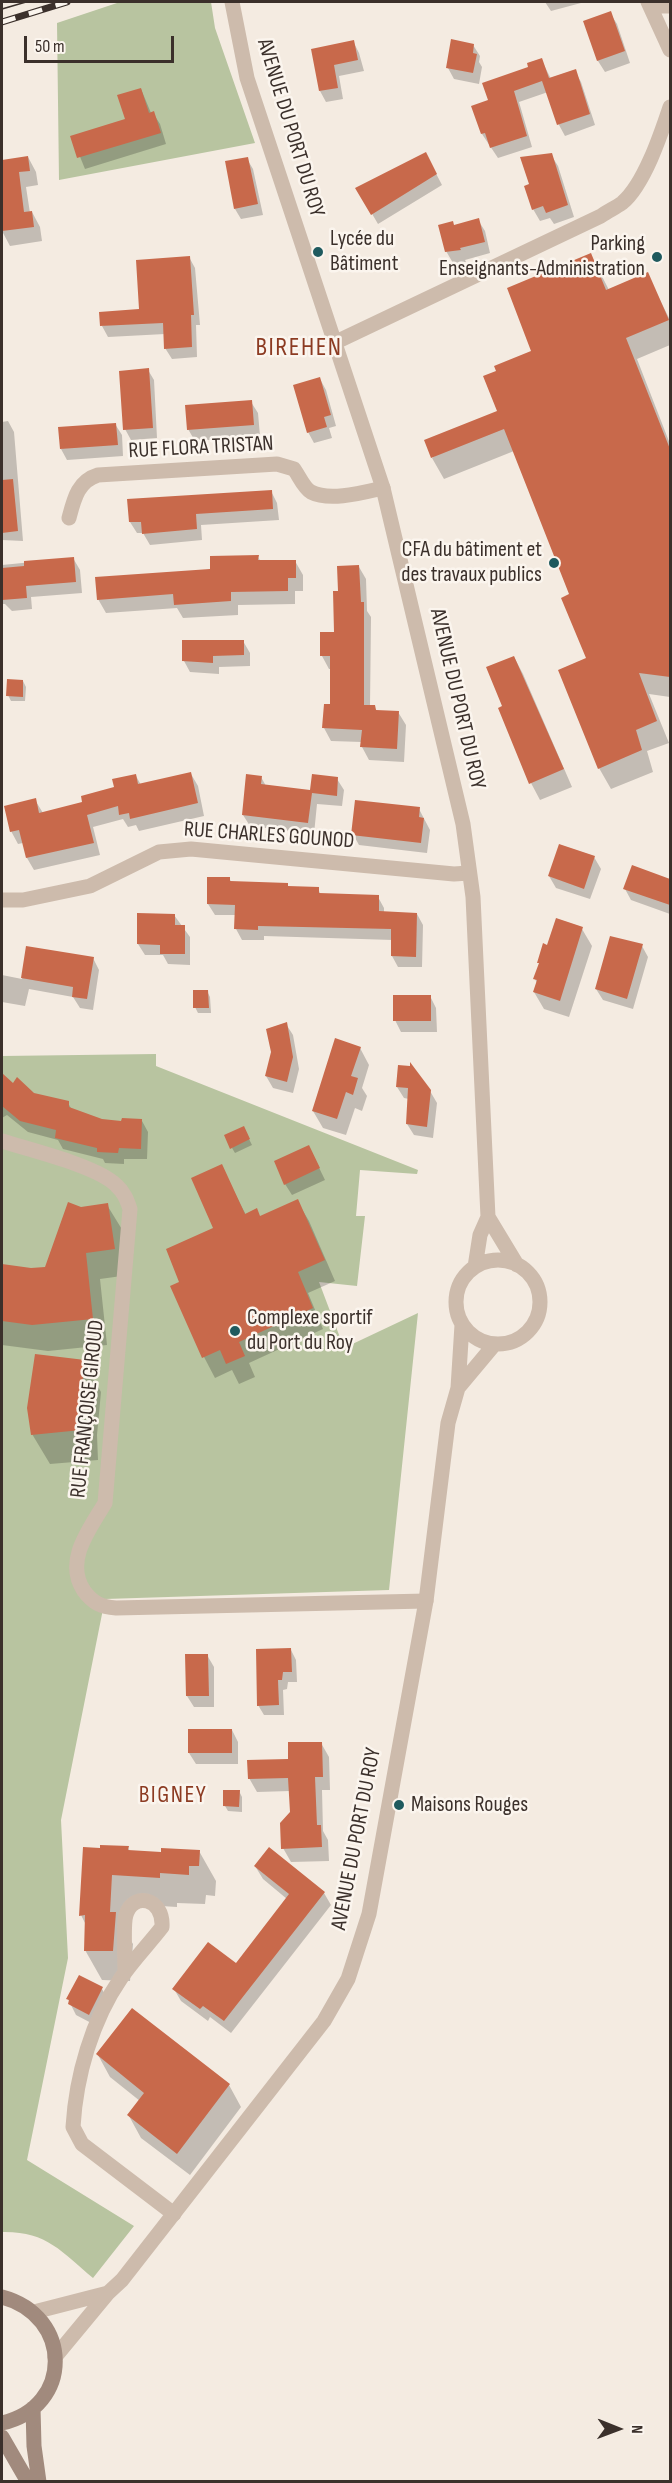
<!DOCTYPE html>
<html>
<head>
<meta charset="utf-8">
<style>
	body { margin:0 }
	#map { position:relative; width:672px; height:2483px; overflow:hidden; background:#f4ebe1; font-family:"Sofia Sans Condensed",sans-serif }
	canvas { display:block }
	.frame { position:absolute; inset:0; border:3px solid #3b302b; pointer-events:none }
	.north { position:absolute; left:588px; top:2399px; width:60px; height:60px; -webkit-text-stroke:4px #fbf5ee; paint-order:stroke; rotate:91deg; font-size:16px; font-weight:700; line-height:24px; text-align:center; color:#3b302b }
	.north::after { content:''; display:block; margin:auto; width:21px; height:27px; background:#3b302b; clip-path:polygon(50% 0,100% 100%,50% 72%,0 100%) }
	.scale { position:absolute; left:24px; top:36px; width:150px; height:27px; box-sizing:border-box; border:3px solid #3b302b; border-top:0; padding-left:8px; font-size:18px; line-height:21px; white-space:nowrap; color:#3b302b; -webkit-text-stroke:4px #fbf5ee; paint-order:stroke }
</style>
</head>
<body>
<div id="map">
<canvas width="672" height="2483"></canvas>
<div class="frame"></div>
<div class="north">N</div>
<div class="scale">50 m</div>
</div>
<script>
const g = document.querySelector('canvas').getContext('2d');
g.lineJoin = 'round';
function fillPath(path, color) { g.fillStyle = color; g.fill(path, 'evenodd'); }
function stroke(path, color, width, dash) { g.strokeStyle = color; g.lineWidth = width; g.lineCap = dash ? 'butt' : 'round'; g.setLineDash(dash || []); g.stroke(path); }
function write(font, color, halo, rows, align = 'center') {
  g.font = font + ' "Sofia Sans Condensed",sans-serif'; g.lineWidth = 5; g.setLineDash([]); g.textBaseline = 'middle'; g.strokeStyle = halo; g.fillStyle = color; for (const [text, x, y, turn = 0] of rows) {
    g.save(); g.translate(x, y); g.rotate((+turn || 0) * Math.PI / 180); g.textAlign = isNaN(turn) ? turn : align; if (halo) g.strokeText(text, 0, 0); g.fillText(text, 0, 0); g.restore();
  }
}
fillPath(new Path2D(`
	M120,2H211L215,28L255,143L59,180L57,23Z
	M156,1054V1066L418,1170L417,1174L360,1170L356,1216H365L357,1286L319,1282L344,1348L418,1313L389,1590L105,1599L61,1820L68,1958L27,2160L134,2226L93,2278C61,2251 46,2231 2,2232V1056Z`), '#b8c4a0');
fillPath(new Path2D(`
	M545,2H580L581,3L551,11Z
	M610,13L617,24L630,63L605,72L598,61L585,22Z
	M353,41L359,53L364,71L339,76L343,99L326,102L320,91L312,50Z
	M473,45L480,56L479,62L482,67L479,84L454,79L448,68Z
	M541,59L551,79L575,71L581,82L595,125L565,136L559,125L548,92L519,102L532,147L498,158L482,134L489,101Z
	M141,89L151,113H153L160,124L166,144L85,169L72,137L126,120Z
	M551,155L558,166L574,217L554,224L550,218L540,221L533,209Z
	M28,157L36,172L38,185L26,187L30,213L32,212L40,227L42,241L10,246L2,231V161Z
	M247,159L253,169L263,215L241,219L235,209Z
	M431,164L442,185L378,224L357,188Z
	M478,220L485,231L490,253L465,260L466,262L453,263L446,251Z
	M591,255L609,290L647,274L670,320V345L637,359L670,444V697L649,694L669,743L647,751L653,772L611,789L599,768L588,659L571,594L514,451L444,479L432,458L499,412Z
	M189,257L195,268L200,325H196L197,357L172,359L165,348V334L108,337L102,326L141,311Z
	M148,370L154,380L157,438L131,440L125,429Z
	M320,379L326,390L336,426L329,428L332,438L314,443L308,432Z
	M251,402L258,413L260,436L195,441L188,429Z
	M8,421L14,432L23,541L2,540V422Z
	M115,424L122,435L123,456L67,460L61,449Z
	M271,491L277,503L279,520L201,525L202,540L150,545L143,533H137L130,522L129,500Z
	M258,557L261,562L295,561L303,575V591H295V604L238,605V615L183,618L177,608L106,613L98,599Z
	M73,558L80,570L82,593L31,597L32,609L12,611L5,604H2V565Z
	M359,567L366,579L367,611L371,617L370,707H374L377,711L398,712L406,725L404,762L369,760L362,747V742L331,741L324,728L331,706L332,669H329L322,656L335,634L339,592Z
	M243,641L250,653V666L219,667V674L190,672L184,661Z
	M514,657L523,674L572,787L540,800L531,783L504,707Z
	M23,681L26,687L25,701H11L8,695Z
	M191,774L198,786L204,816L139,831L136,825L128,827L123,819L93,827L100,855L34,870L27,858L23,843L18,844L11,831L35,800L43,813L84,804L136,776L141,785Z
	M261,777L266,786L312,792L337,779L344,790L342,806L317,804L314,834L250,826L243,815Z
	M419,809L430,830L427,853L359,845L353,834Z
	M594,857L601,869L590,899L556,888L549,876Z
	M632,867L670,880V914L631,900L625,889Z
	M229,878L232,883L287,884L289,888L318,889L321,895L378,897L384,908V913L417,914L423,925L422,967H398L392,956L393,940L264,936V940H242L236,929V915H215L208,904Z
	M174,915L190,937V965L168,964L163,955H145L138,944Z
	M582,929L592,946L569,1017L544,1009L534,992L537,983L535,979L548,947Z
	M642,946L648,957L633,1009L603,1000L596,989Z
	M27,948L93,958L99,970L93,1010L80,1008L73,997L29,989L25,1006L2,1002V975L22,979Z
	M207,991L210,997L211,1013H198L195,1007Z
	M430,996L436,1008L437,1032H401L395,1020Z
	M286,1024L293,1035L299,1069L293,1093L273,1088L266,1076Z
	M360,1048L369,1065L362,1088L367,1096L362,1111L355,1108L346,1135L323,1128L313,1111Z
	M399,1067L430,1091L437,1103L433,1138L414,1135L407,1124L409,1099L404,1098L397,1087Z
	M2,1075L14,1086L34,1094L68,1103L72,1110L101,1120L123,1123L142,1121L148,1132L147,1159H124V1164L105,1163L103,1159L63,1149L58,1140L28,1132L7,1115L2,1118Z
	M246,1133L252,1145L235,1153L232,1148Z
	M309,1147L325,1180L292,1195L285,1184Z
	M221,1166L246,1215L260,1217L297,1201L309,1221L335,1281L308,1293L323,1329L249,1363L255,1377L239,1384L232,1370L215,1378L204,1357L172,1287L181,1283L215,1229Z
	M107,1205L123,1231L129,1275L100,1279L107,1345L48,1351L2,1345V1266L31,1270L46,1268L81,1209Z
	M84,1362L101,1392L97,1435L98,1460L50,1464L32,1434Z
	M291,1650L296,1660L297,1682H288L287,1689L283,1690L284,1715H264L258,1705Z
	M207,1655L214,1667V1707H194L187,1696Z
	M232,1730L238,1742V1764H196L189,1753Z
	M321,1743L329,1757L330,1790H322L323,1831L328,1840L329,1861L291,1862L283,1848L291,1812L290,1791L257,1792L249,1778L290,1761Z
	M239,1791L242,1797V1812L228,1811L225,1806Z
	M128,1848L130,1851L162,1853L199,1851L216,1881L215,1896L206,1895L205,1904L177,1903V1907L129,1904L127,1934L133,1944L130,1981L102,1980L85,1950L86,1925L81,1915Z
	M255,1866L324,1893L331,1905L231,2033L210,2017L208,2021L181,2001L174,1989L236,1965L287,1899L263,1879Z
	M102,1989L108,2000L95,2025L76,2015L68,1999Z
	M98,2055L229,2085L241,2107L190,2175L141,2138L129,2116L140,2101L110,2077Z`), '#0003');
fillPath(new Path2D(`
	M611,11L625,51L597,61L583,21Z
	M451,39L474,44L473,53L477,54L473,73L446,68Z
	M354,40L358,60L334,65L338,88L319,91L311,49Z
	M542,58L549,78L576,69L590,114L557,125L542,81L514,91L527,136L490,148L485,133L481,134L471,106L488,100L482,83L528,67L527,63Z
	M141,88L149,113L154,111L161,133L77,158L70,136L125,119L117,95Z
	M426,152L437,174L371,215L355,188Z
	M552,153L568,205L546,213L543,206L532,210L524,186L529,184L520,157Z
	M28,156L30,171L19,172L24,212L32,211L34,227L2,231V160Z
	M248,157L258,204L234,209L225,161Z
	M479,218L485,242L460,248L461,250L445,252L438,225L453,221L454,225Z
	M591,253L606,290L648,272L669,320L626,338L670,449V677L639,673L657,721L636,730L642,750L598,769L558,670L586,658L561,598L569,594L504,429L431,458L424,440L497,411L483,376L496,371L494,366L531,351L507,288Z
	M190,256L194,315H191L192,347L164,349L163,323L100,326L99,312L139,309L136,260Z
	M149,368L153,428L123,430L119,371Z
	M320,377L331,415L324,417L327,427L307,433L293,385Z
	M252,400L254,425L187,430L185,405Z
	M116,423L118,445L60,449L58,427Z
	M13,479L18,531L2,533V480Z
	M272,490L273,509L196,514L197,529L142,534L141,522H129L127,499Z
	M259,555L258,560H296V578H288V591L231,592V601L174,605L173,594L97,600L95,577L210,569V556Z
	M74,557L76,582L26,586L27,598L2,600V568L24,566V561Z
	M359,565L361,602H364V705H375L376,710L399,711L397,749L360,747L362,730L322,728L324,704H330V656H320V632H334L333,591H338L337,566Z
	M182,640H244V655L213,656V663L182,661Z
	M514,656L564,769L529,784L498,708L502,706L486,667Z
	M7,679L23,680V697L6,696Z
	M191,772L198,803L130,819L129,813L119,815L118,806L87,815L94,843L26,858L19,830L10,832L4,806L36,798L39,813L82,802L81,796L114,787L112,779L136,774L138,784Z
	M246,774L262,776L261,784L310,790L312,774L338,777L337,796L312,793L308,823L242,815Z
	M355,800L420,807L419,817L424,818L421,843L351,835Z
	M559,844L595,856L584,889L548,876Z
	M632,865L670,879V905L623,889Z
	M207,877H230V881L288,883V886L319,887V893L379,895V911L417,913L416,957L391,956V929L258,926V930L234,929L235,905L207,904Z
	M137,913L175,914V925H185V954H160V945L137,944Z
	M556,918L583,927L560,1001L533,992L537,980L533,979L539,963H537L543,943L547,945Z
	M610,936L643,944L627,999L595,989Z
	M26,946L94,957L87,999L72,997L73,987L21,978Z
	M193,990H208L209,1008H193Z
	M393,995H431V1021H393Z
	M287,1022L293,1057L287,1082L265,1076L271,1052L266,1029Z
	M335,1038L361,1047L351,1076L358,1078L353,1095L346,1092L337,1119L312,1111Z
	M410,1062L431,1090L427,1127L406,1124L408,1088L396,1087L398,1065L410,1066Z
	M2,1073L13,1083L17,1077L34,1093L69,1101V1107L102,1119L121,1121L122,1118L142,1119L141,1149L119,1148L118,1153L97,1152V1148L55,1138L56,1130L20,1121L2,1106Z
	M244,1126L250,1139L230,1149L224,1135Z
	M309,1145L320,1168L284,1185L274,1161Z
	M222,1164L245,1214L257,1208L260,1216L298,1199L325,1260L298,1272L313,1308L239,1342L245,1356L226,1364L220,1350L202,1358L170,1286L179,1282L166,1249L213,1228L191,1178Z
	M68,1202L81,1207L108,1203L115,1249L86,1253L93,1319L32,1325L2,1321V1264L31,1268L45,1267Z
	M35,1354L85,1360L80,1403L81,1430L31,1435L27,1408Z
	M291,1648L292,1672H283L282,1680H278L279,1705L257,1706L256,1649Z
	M185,1654H208L209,1696H186Z
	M188,1729H232V1753H188Z
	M288,1742H322L323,1777H315L317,1825H321L322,1847L281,1849L280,1823L290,1812L288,1778L248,1779L247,1760L288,1759Z
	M223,1790H240L239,1807L223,1806Z
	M100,1845L129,1846L128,1850L161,1852V1848L200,1850L199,1866H189V1875L160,1873V1878L112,1875L110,1912H116L113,1951H84L85,1915L79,1916L83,1847L100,1848Z
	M269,1847L325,1892L224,2021L203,2006L200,2009L172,1989L208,1942L236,1963L289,1894L254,1866Z
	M79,1975L103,1987L89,2015L68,2004L69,2000L66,1999Z
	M132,2008L230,2084L177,2154L127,2115L144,2093L96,2054Z`), '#c8694b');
stroke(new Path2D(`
	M648,2L670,50
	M651,6H670
	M336,342L601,216C608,211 615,208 622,203C644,185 661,134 670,107
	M69,518C74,499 78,481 98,475L277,464L294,469C299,476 304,488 311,492C330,502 365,492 383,488
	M2,900H23L90,886L159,852L191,849L454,874L469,873
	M2,1141C30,1150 97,1166 116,1185C124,1192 127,1200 130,1209L105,1503C89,1530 64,1561 84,1591C93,1603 101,1607 116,1608L426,1601
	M125,1971C125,1960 123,1923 126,1915C133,1891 164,1898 162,1927C149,1944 133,1960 121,1978C92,2020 76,2076 73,2127L82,2144L174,2214`), '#cdbbac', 15);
stroke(new Path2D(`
	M232,2L247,78L383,488L463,824L473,897L488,1217L480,1235L475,1267
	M488,1217L517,1265
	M456 1302a42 42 0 1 1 84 0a42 42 0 1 1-84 0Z
	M458,1388L494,1345
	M34,2312L108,2293
	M55,2357L108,2293L122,2280L324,2021L348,1979L369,1914L426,1601L448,1423L458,1388L462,1325`), '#cdbbac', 15);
stroke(new Path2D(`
	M2,2297C73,2316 73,2407 2,2423
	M33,2408L34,2446L39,2482
	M2,2437L28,2482`), '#a18a7d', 15);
stroke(new Path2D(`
	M2,9L26,2`), '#3b302b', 1.5);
const rail = new Path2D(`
	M2,22L67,2`);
stroke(rail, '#3b302b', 7);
stroke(rail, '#fbf5ee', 4.5, [14]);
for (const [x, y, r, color] of [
	[318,252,6,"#1f5a5e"],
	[657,257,6,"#1f5a5e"],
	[554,563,6,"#1f5a5e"],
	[235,1331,6,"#1f5a5e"],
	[399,1805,6,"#1f5a5e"]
]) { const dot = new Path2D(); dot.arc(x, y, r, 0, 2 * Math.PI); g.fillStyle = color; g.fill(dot); stroke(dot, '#fbf5ee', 2); }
write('22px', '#3b302b', '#fbf5ee', [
	["AVENUE DU PORT DU ROY",290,128,73],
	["RUE FLORA TRISTAN",201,448,-3],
	["AVENUE DU PORT DU ROY",457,699,77],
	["RUE CHARLES GOUNOD",269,836,4],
	["RUE FRANÇOISE GIROUD",88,1409,-84],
	["AVENUE DU PORT DU ROY",357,1839,-79]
]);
write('22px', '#3b302b', '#fbf5ee', [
	["Lycée du",330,239],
	["Bâtiment",330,264],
	["Parking",645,244,"right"],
	["Enseignants-Administration",645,269,"right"],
	["CFA du bâtiment et",542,550,"right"],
	["des travaux publics",542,575,"right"],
	["Complexe sportif",247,1318],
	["du Port du Roy",247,1343],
	["Maisons Rouges",411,1805]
], 'left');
g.letterSpacing = '1.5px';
write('24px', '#8c3b22', '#fbf5ee', [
	["BIGNEY",173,1796]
]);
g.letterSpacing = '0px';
g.letterSpacing = '1.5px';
write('26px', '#8c3b22', '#fbf5ee', [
	["BIREHEN",299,348]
]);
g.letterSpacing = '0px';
</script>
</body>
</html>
